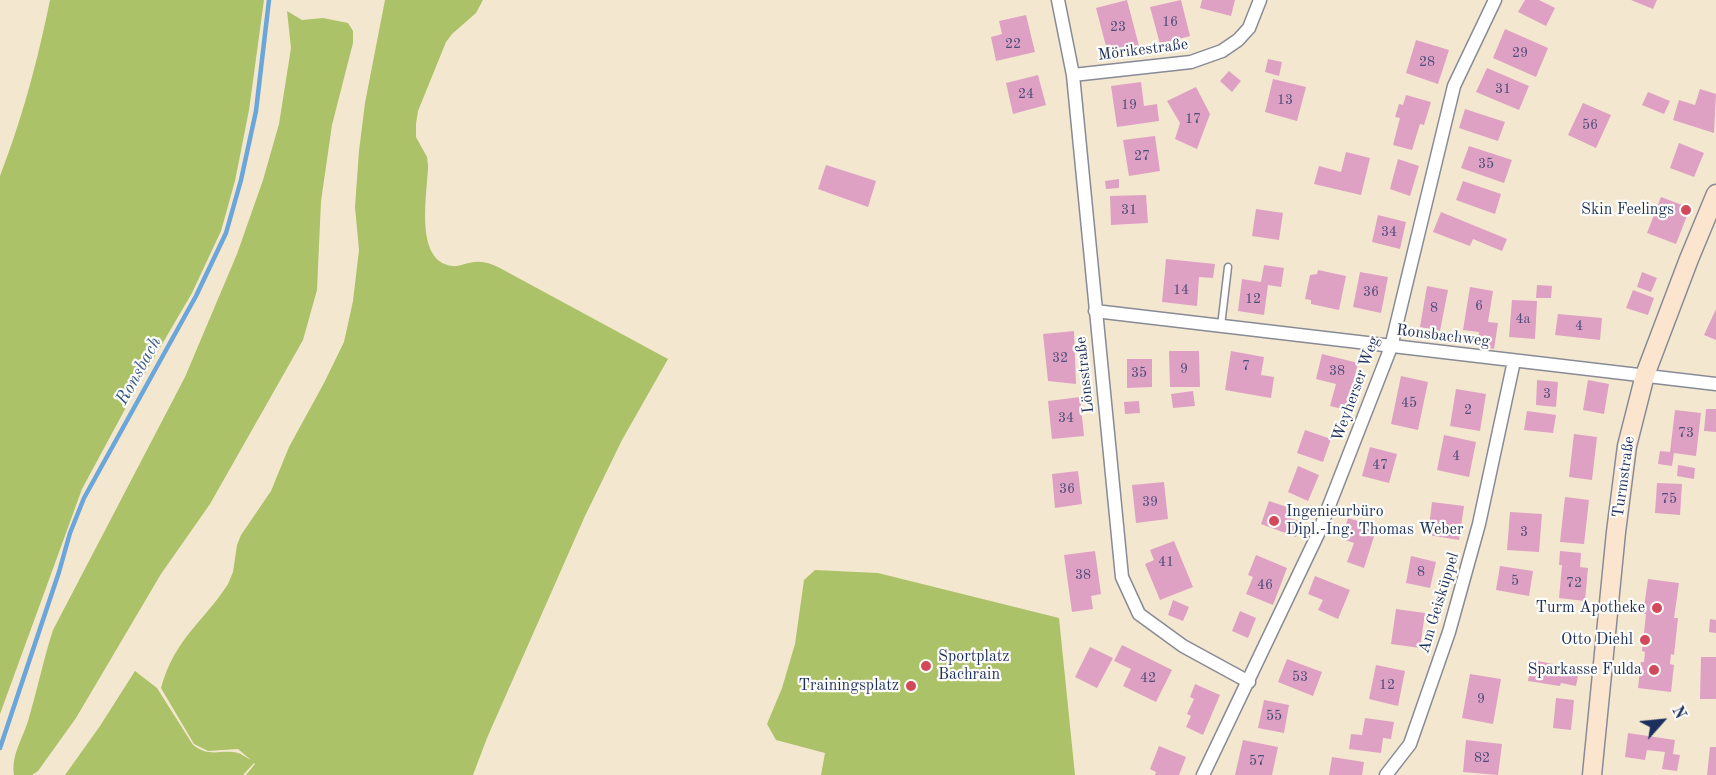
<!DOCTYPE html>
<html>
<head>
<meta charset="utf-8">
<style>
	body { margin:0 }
	#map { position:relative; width:1716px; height:775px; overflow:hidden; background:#f4e7cf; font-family:"Old Standard TT",serif }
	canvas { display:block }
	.north { position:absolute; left:1632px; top:691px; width:60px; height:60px; -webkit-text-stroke:4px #fdfcf7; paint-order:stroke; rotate:63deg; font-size:16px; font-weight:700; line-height:24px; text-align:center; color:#1b2f5e }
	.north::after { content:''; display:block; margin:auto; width:21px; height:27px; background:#1b2f5e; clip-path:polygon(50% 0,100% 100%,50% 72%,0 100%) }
</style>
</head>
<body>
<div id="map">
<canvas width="1716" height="775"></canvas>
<div class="north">N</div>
</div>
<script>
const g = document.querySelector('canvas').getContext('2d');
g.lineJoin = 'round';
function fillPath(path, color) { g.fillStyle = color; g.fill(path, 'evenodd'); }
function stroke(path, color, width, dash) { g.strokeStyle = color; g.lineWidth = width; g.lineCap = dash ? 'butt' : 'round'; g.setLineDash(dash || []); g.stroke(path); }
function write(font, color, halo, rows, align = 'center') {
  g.font = font + ' "Old Standard TT",serif'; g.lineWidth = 4.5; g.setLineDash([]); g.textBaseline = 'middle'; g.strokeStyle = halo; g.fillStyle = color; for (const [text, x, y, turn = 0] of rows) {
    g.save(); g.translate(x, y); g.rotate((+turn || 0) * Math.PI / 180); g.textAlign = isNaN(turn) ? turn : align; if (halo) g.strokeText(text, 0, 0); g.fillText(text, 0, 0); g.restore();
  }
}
fillPath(new Path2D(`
	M50,0H264L249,110L235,181L221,231L192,293L137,387L82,489L0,714V176C23,116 37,63 50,0Z
	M385,0H483L476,13L452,34L446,42L418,111L416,124V137L427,157L428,165C428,191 413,261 452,266C460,267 468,262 475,262C483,261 491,264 498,267L668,359L622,440L585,516L487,738L473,775H246L255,764L254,763L243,775H65L100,726L135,671L157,688L193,745C210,758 220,749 238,753C242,754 247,758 251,760L238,749L208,751L194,744L161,688C175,638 202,624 228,584L233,572L237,545L241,535L271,491L289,447L324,383L344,342L353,301L359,250L355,207L359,151L365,103Z
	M287,11L302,20L323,18L348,23L353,31V43L332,125L321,201L317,290L303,340L290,363L210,504L161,574L76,718L38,771L32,775H14C11,756 22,740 28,721C37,691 43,661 53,630L185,377L237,254L263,180L279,124L291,48Z
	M815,570L878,573L1059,618L1075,775H821L825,753L776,740L767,724L782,688L795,644L804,580Z`), '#abc268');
stroke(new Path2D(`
	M0,748L59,572L70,533L84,498L196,296L226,233L241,180L256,111L269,0`), '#6ba6db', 4.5);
fillPath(new Path2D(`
	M1127,0L1139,46L1108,54L1096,8Z
	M1181,0L1190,36L1160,44L1150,7Z
	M1202,0H1235L1231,16L1200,8Z
	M1525,0H1539L1555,8L1546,26L1518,12Z
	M1631,0H1657L1653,9Z
	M1026,15L1035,52L996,61L991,37L1002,34L999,21Z
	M1505,29L1548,48L1536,77L1493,58Z
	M1416,40L1449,50L1438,84L1406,73Z
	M1268,59L1282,62L1279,76L1265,72Z
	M1487,68L1529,86L1519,110L1476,92Z
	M1229,71L1241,81L1232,92L1220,81Z
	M1038,75L1046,105L1013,114L1006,83Z
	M1273,79L1306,87L1297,121L1265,112Z
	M1141,82L1144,106L1157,104L1159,121L1117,127L1111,86Z
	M1196,87L1210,114L1197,149L1175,139L1180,123L1167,101Z
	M1700,89L1716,94L1714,133L1673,120L1679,100L1695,105Z
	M1648,92L1670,101L1664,114L1642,105Z
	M1406,95L1431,102L1424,125L1420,124L1412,150L1393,145L1400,118L1395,117L1399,104L1403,105Z
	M1583,103L1611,115L1596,148L1568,135Z
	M1465,109L1505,122L1498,141L1459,128Z
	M1155,136L1160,171L1129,176L1123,140Z
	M1679,143L1704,153L1694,177L1670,168Z
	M1469,146L1512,160L1504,183L1461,168Z
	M1346,152L1370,158L1361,195L1314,184L1319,166L1341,172Z
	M1398,159L1419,166L1410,196L1390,189Z
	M826,165L876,181L868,207L818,189Z
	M1119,179V188L1106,189L1105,181Z
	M1463,181L1501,194L1495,214L1456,200Z
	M1146,195L1148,223L1111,225L1110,196Z
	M1661,197L1690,208L1676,244L1647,233Z
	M1256,209L1283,213L1279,240L1252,236Z
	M1441,212L1507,239L1502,251L1473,239L1470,246L1433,232Z
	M1378,215L1406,222L1400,249L1372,242Z
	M1166,259L1215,264L1213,278L1199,277L1197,306L1162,302Z
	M1264,265L1284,268L1281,287L1268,285L1264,315L1238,311L1242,279L1261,282Z
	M1318,270L1346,276L1339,310L1311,304V300L1305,299L1310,275L1317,274Z
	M1360,272L1388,277L1381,313L1353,307Z
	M1642,272L1657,278L1651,292L1637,287Z
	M1537,285L1552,286L1551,298H1536Z
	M1427,286L1448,290L1440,331L1420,327Z
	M1470,287L1493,291L1488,322L1498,323L1494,349L1477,346L1479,332L1463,330Z
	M1633,290L1654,298L1648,315L1626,308Z
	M1512,300L1537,301L1535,339L1509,337Z
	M1716,309V340L1704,335Z
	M1558,314L1602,318L1600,340L1555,335Z
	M1074,331L1076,384L1048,381L1043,334Z
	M1169,351H1199L1200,387H1170Z
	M1231,351L1264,357L1261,375L1274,377L1271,398L1225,390Z
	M1322,354L1358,363L1352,388L1355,389L1350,411L1330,406L1336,384L1316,379Z
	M1127,359H1152V387L1127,388Z
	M1401,376L1428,382L1418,430L1391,424Z
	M1537,380L1558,382L1556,407L1536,405Z
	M1588,380L1609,384L1604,414L1583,410Z
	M1456,389L1486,394L1480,431L1450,426Z
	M1193,391L1195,406L1173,408L1171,394Z
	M1080,397L1084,436L1052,439L1048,401Z
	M1139,401L1140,413L1125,414L1124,402Z
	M1706,409H1716V432L1704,431Z
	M1675,410L1701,413L1696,456L1674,453L1672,466L1658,464L1660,451L1670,452Z
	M1527,411L1556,415L1553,433L1524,430Z
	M1305,430L1331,439L1323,462L1297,453Z
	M1574,434L1597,437L1592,480L1569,477Z
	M1444,435L1476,442L1469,477L1437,470Z
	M1370,447L1397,454L1389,483L1362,476Z
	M1678,465L1695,468L1694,479L1677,476Z
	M1298,466L1319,475L1308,501L1288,492Z
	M1078,471L1082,504L1055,508L1052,474Z
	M1164,482L1168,519L1136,523L1132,485Z
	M1657,483L1682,484L1680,515L1655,513Z
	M1565,497L1589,500L1584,544L1560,542Z
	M1269,501L1290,508L1287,517L1301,522L1296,537L1261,524Z
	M1432,502L1464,506L1459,540L1428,535Z
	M1510,512L1542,514L1539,552L1507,550Z
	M1348,518L1377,527L1364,568L1347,562L1354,543L1342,539Z
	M1174,541L1193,587L1160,600L1145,564L1154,560L1150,550Z
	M1095,551L1101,594L1091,596L1093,609L1072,612L1064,555Z
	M1560,551L1581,553L1580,567L1588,568L1585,601L1559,598L1562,565H1559Z
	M1256,555L1287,568L1273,605L1246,594L1253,577L1248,575Z
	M1411,556L1436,562L1430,588L1406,583Z
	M1500,566L1533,571L1529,596L1496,590Z
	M1315,576L1350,590L1338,619L1318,610L1323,600L1308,594Z
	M1648,579L1679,583L1674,618H1678L1674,655L1671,654L1670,664L1674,665L1671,692L1638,688L1641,662H1644L1645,652L1642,651L1646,614H1643Z
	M1173,600L1189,607L1183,621L1168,615Z
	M1396,609L1425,613L1420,648L1391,644Z
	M1240,611L1256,618L1248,638L1232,631Z
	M1710,619L1716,620V633L1709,632Z
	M1122,645L1172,670L1156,702L1123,686L1131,669L1114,661Z
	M1090,647L1113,658L1097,688L1075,677Z
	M1701,657H1716V699H1700Z
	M1287,659L1322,672L1313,696L1278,682Z
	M1532,660L1564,666V669L1579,671L1576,686L1561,683L1560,686L1528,681Z
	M1376,665L1405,671L1398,706L1369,699Z
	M1470,674L1501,679L1493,724L1462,718Z
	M1195,684L1220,695L1203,735L1186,727L1191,716L1187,714L1194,699L1190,697Z
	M1556,698L1574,700L1571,730L1553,728Z
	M1264,700L1289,705L1284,733L1258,728Z
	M1365,718L1394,722L1391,739L1383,738L1381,753L1349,749L1351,734L1362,735Z
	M1628,733L1675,740L1673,754L1680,755L1677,771L1662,769L1665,752L1647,750L1645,760L1625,757Z
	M1243,740L1278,747L1272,775H1235Z
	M1466,740L1502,744L1498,775L1463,772Z
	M1159,746L1186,757L1179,775H1155L1156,772L1150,769Z
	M1710,747H1716V775H1707Z
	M1332,757L1364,762L1362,775H1329Z`), '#dea1c4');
const lane = new Path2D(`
	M1221,326L1228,267`);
const street = new Path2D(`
	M1058,0L1073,75L1122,577L1139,614L1183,646L1249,682
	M1073,75L1191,62L1222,51L1238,40L1249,28L1260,0
	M1095,311L1716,384
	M1203,775L1318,534L1391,347L1454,86L1495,0
	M1386,775L1410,744L1449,632L1479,524L1514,361`);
const secondary = new Path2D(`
	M1592,775L1616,532L1627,446L1645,375L1689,259L1716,194`);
stroke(lane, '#888b96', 9);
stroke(street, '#888b96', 15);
stroke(secondary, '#888b96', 21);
stroke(lane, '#fff', 6);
stroke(street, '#fff', 12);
stroke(secondary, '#fce5cf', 18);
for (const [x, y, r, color] of [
	[1686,210,6,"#d1495b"],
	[1274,521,6,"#d1495b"],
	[1657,608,6,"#d1495b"],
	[1645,640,6,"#d1495b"],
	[926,666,6,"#d1495b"],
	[1654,670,6,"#d1495b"],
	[911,686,6,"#d1495b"]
]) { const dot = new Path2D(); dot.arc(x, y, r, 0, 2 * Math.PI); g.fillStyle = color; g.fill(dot); stroke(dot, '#fdfcf7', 2); }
write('14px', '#4c4c78', null, [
	["16",1170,22],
	["23",1118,27],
	["22",1013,44],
	["29",1520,53],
	["28",1427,62],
	["31",1503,89],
	["24",1026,94],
	["13",1285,100],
	["19",1129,105],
	["17",1193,119],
	["56",1590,125],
	["27",1142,156],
	["35",1486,164],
	["31",1129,210],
	["34",1389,232],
	["14",1181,290],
	["36",1371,292],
	["12",1253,299],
	["6",1479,306],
	["8",1434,308],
	["4a",1523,319],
	["4",1579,326],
	["32",1060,358],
	["7",1246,366],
	["9",1184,369],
	["38",1337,371],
	["35",1139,373],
	["3",1547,394],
	["45",1409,403],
	["2",1468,410],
	["34",1066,418],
	["73",1686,433],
	["4",1456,456],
	["47",1380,465],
	["36",1067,489],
	["75",1669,499],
	["39",1150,502],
	["3",1524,532],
	["41",1166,562],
	["8",1421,572],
	["38",1083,575],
	["5",1515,581],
	["72",1574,583],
	["46",1265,585],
	["53",1300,677],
	["42",1148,678],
	["12",1387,685],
	["9",1481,699],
	["55",1274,716],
	["82",1482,758],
	["57",1257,761]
]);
write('16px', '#1b2f5e', '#fdfcf7', [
	["Mörikestraße",1143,50,-7],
	["Ronsbachweg",1443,336,7],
	["Lönsstraße",1085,375,-96],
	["Weyherser Weg",1356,389,-70],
	["Turmstraße",1624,477,-82],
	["Am Geisküppel",1439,603,-73]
]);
write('16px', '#1b2f5e', '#fdfcf7', [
	["Skin Feelings",1674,210],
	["Ingenieurbüro",1286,512,"left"],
	["Dipl.-Ing. Thomas Weber",1286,530,"left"],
	["Turm Apotheke",1645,608],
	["Otto Diehl",1633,640],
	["Sportplatz",938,657,"left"],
	["Bachrain",938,675,"left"],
	["Sparkasse Fulda",1642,670],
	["Trainingsplatz",899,686]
], 'right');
write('italic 18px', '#37598a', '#fdfcf7', [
	["Ronsbach",139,371,-61]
]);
</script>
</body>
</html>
